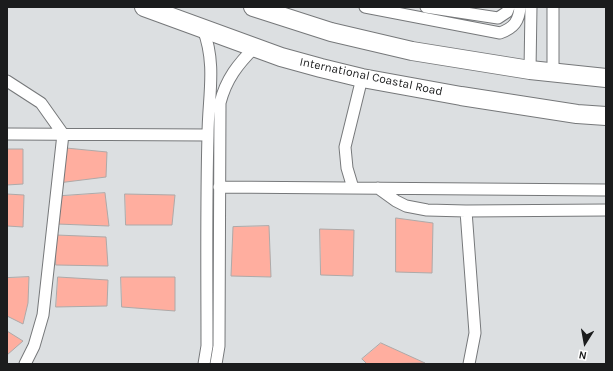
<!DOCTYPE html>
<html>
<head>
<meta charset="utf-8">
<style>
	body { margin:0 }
	#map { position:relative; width:613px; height:371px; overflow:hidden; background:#dcdfe1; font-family:Karla,sans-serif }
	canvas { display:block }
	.frame { position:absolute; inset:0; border:8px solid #1b1c1d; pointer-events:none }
	.north { position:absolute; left:565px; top:323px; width:40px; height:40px; -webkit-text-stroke:3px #fff; paint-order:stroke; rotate:191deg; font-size:11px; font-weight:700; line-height:16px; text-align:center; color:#1b1c1d }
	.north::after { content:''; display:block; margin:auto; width:14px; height:18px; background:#1b1c1d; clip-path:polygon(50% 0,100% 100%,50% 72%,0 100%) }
</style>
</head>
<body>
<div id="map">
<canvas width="613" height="371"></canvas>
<div class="frame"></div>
<div class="north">N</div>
</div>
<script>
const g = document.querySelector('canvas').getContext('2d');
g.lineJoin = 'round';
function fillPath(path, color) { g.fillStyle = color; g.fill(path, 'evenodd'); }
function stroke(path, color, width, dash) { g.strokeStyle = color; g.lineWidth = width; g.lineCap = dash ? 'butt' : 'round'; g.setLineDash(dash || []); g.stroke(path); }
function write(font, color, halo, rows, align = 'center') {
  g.font = font + ' Karla,sans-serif'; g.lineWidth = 3; g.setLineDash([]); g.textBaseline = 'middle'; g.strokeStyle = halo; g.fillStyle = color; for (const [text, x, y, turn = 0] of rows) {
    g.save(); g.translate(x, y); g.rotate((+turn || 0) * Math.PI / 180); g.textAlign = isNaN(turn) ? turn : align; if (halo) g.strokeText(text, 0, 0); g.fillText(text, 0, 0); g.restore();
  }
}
const building = new Path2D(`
	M66,148L107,152L106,177L58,183Z
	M7,149H23V184L7,185Z
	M105,193L109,226L57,224L62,196Z
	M7,194L24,195L23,227L7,226Z
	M125,194L175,195L172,225H126Z
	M396,218L433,223L432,273L396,272Z
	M269,226L271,277L231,276L233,227Z
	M320,229L354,230L353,276L321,275Z
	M56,235L106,237L108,266L56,265Z
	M29,277L28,303L23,324L7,316V278Z
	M58,277L108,280L107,306L56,307Z
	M121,277H175V311L122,307Z
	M7,331L23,341L7,355Z
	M381,343L425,363L367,364L362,359Z`);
fillPath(building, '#ffae9f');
stroke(building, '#ada9a8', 1);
const minor = new Path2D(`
	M365,7L500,33C514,28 519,21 520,7
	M426,7L498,18L507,12L509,7
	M553,7V73
	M203,29C217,65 208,98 208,135C206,205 207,275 207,346L204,364
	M530,70L531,7
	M7,81L41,103L63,134L43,315L34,346L25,364
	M7,134L208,135
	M219,187L606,190
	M353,188L347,168L345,147L362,78
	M378,188L396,201L406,206L427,210L466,211L606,210
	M466,211L475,333L469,364
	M216,364L219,346L220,103C226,79 238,64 255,47`);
const trunk = new Path2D(`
	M144,7L281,57L321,68L362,78L461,96L577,114L606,116
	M253,7L331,32L412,51L530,70L606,78`);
stroke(minor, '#76787a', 13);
stroke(trunk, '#76787a', 20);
stroke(minor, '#fff', 11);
stroke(trunk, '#fff', 18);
write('12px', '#1b1c1d', '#fff', [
	["International Coastal Road",371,77,12]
]);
</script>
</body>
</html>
